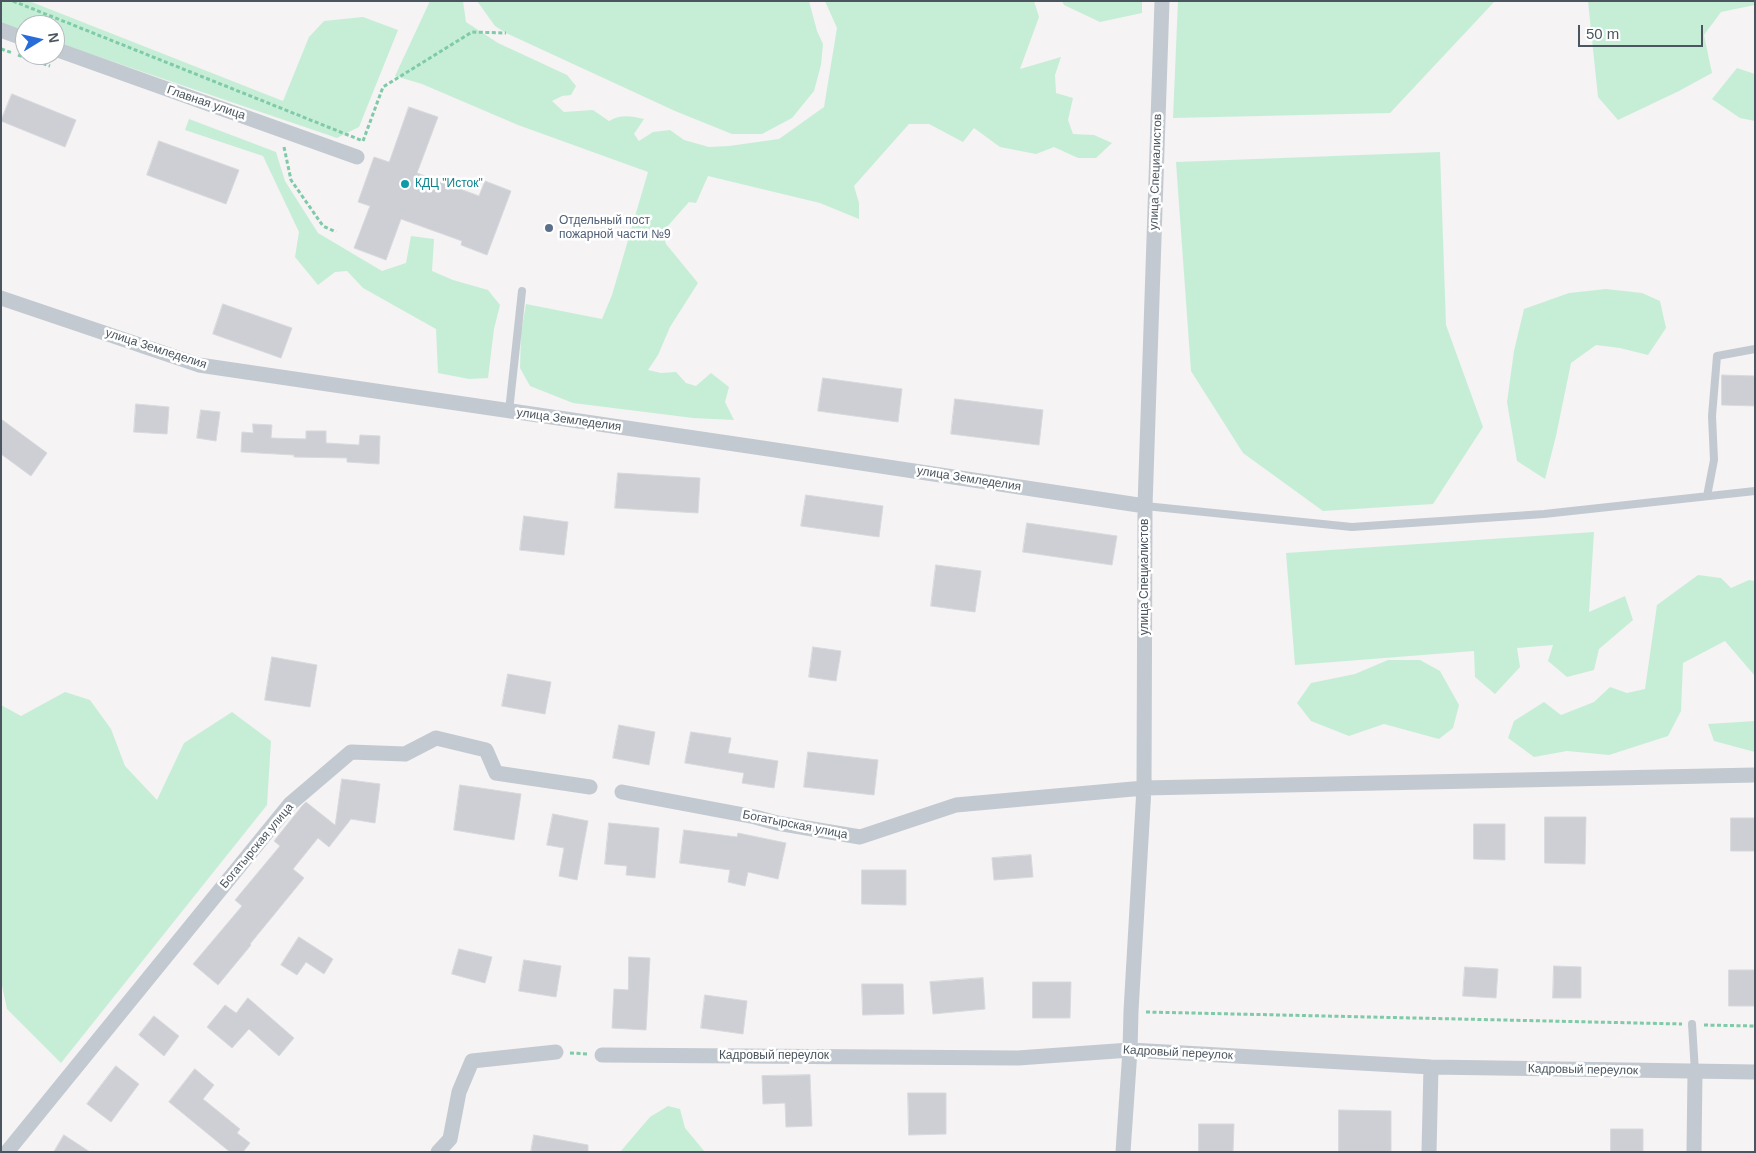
<!DOCTYPE html>
<html>
<head>
<meta charset="utf-8">
<style>
	body { margin:0 }
	#map { position:relative; width:1756px; height:1153px; overflow:hidden; background:#f5f3f3; font-family:Helvetica,sans-serif }
	canvas { display:block }
	.frame { position:absolute; inset:0; border:2px solid #4b555f; pointer-events:none }
	.north { position:absolute; left:15px; top:15px; width:50px; height:50px; box-sizing:border-box; background:#fff; border:1px solid #b7bbbf; border-radius:50%; rotate:81deg; font-size:14px; font-weight:700; line-height:20px; text-align:center; color:#4b555f }
	.north::after { content:''; display:block; margin:auto; width:18px; height:22px; background:#286cda; clip-path:polygon(50% 0,100% 100%,50% 72%,0 100%) }
	.scale { position:absolute; left:1578px; top:25px; width:125px; height:22px; box-sizing:border-box; border:2px solid #4b555f; border-top:0; padding-left:6px; font-size:15px; line-height:18px; white-space:nowrap; color:#4b555f; -webkit-text-stroke:4px #fff; paint-order:stroke }
</style>
</head>
<body>
<div id="map">
<canvas width="1756" height="1153"></canvas>
<div class="frame"></div>
<div class="north">N</div>
<div class="scale">50 m</div>
</div>
<script>
const g = document.querySelector('canvas').getContext('2d');
g.lineJoin = 'round';
function fillPath(path, color) { g.fillStyle = color; g.fill(path, 'evenodd'); }
function stroke(path, color, width, dash) { g.strokeStyle = color; g.lineWidth = width; g.lineCap = dash ? 'butt' : 'round'; g.setLineDash(dash || []); g.stroke(path); }
function write(font, color, halo, rows, align = 'center') {
  g.font = font + ' Helvetica,sans-serif'; g.lineWidth = 5; g.setLineDash([]); g.textBaseline = 'middle'; g.strokeStyle = halo; g.fillStyle = color; for (const [text, x, y, turn = 0] of rows) {
    g.save(); g.translate(x, y); g.rotate((+turn || 0) * Math.PI / 180); g.textAlign = isNaN(turn) ? turn : align; if (halo) g.strokeText(text, 0, 0); g.fillText(text, 0, 0); g.restore();
  }
}
fillPath(new Path2D(`
	M1,1H29L283,101L309,37L324,21L363,17L398,30L359,127L337,138L55,42V25H25V32L1,24Z
	M430,1H463L466,22L498,43L567,75L576,86L571,95L562,96L552,101L564,112L593,110L609,121C621,114 631,116 644,119L634,134L639,141L653,132L670,130L684,140L709,147L729,146L779,139L824,107L837,28L825,1H1034L1039,17L1020,69L1061,57L1055,75L1056,93L1073,98L1068,120L1073,134L1094,135L1112,143L1096,158H1078L1054,147L1036,154L1000,147L974,128L963,142L929,124H909L854,186L859,203V219L820,203L708,176L696,203L689,202L666,228L663,235L666,244L698,283L670,327L658,355L648,370L661,373L676,372L686,383L696,386L711,373L729,387L725,402L734,420L693,418L573,403L530,386L520,368L521,333L526,304L602,319L612,295L648,172L518,125L422,84L395,76Z
	M477,1H809L817,31L823,44L821,65L814,91L792,118L762,134H732L675,111L506,33L495,26Z
	M1062,1H1142V13L1100,22L1064,5Z
	M1178,1H1495L1390,113L1173,118Z
	M1588,1H1755V5L1721,12L1704,35L1712,73L1679,91L1618,120L1598,97Z
	M1737,68L1755,74V121L1740,118L1712,99Z
	M189,119L276,152L285,181L318,233L382,271L406,263L411,236L434,239L432,271L453,280L488,290L500,305L494,329L488,378L469,379L438,373L436,329L363,288L347,271L335,272L318,285L295,257L299,232L263,156L185,130Z
	M1440,152L1446,325L1483,427L1433,504L1323,511L1243,453L1191,371L1176,162Z
	M1606,289L1642,293L1660,301L1666,328L1648,355L1620,348L1596,345L1571,363L1556,436L1545,479L1517,461L1507,402L1514,351L1524,309L1569,293Z
	M1594,532L1589,612L1625,596L1633,620L1599,649L1594,670L1567,677L1548,661L1553,645L1517,648L1520,667L1495,694L1475,677L1474,651L1295,665L1286,553Z
	M1698,575L1721,578L1731,588L1749,580L1755,581V676L1725,641L1683,663L1681,711L1668,736L1609,755L1567,751L1534,757L1508,738L1514,721L1544,702L1561,715L1594,702L1610,687L1627,693L1645,689L1657,605Z
	M1388,660H1420L1440,671L1459,705L1453,728L1439,739L1384,724L1349,736L1311,721L1297,703L1311,683L1355,674Z
	M65,692L90,700L111,729L125,766L157,800L184,743L232,712L271,741L267,805L61,1063L7,1009L1,981V705L21,716Z
	M1755,721V752L1714,741L1708,724Z
	M668,1106L680,1109L685,1128L705,1152H620L650,1117Z`), '#c6eed7');
const building = new Path2D(`
	M12,94L76,120L65,147L1,121Z
	M409,107L438,117L417,173L479,196L485,181L511,191L487,255L461,245L462,241L401,219L386,260L354,248L370,206L358,202L374,157L389,162Z
	M159,141L239,170L226,204L147,175Z
	M223,304L292,328L281,358L213,334Z
	M1722,375L1755,376V406L1722,405Z
	M823,378L902,389L898,422L818,411Z
	M955,399L1043,410L1039,445L951,434Z
	M136,404L169,407L167,434L134,432Z
	M201,410L220,412L216,441L197,438Z
	M1,419L47,453L31,476L1,454Z
	M253,424L272,425L271,438L306,439V431H326V443L359,445L360,435L380,436L379,464L347,462V458L294,457V455L241,452L242,432L253,433Z
	M618,473L700,478L698,513L615,508Z
	M806,495L883,506L879,537L801,526Z
	M524,516L568,522L564,555L520,550Z
	M1027,523L1117,536L1112,565L1023,552Z
	M936,565L981,571L975,612L931,606Z
	M813,647L841,651L836,681L809,677Z
	M272,657L317,665L310,707L265,700Z
	M508,674L551,682L545,714L502,706Z
	M619,725L655,732L649,765L613,758Z
	M691,732L731,738L728,753L778,761L774,788L742,783L744,773L685,763Z
	M808,752L878,760L874,795L804,787Z
	M342,779L380,784L375,823L351,819L329,847L318,838L293,869L304,878L250,944L251,945L218,985L193,964L242,906L235,900L280,846L274,841L302,806L306,802L335,825Z
	M460,785L521,794L514,840L454,830Z
	M553,814L588,821L577,880L559,876L564,848L547,845Z
	M1545,817H1586L1585,864L1545,863Z
	M1731,818H1755V851H1731Z
	M609,823L659,828L655,878L626,875L627,866L605,864Z
	M1474,824H1505V860L1474,859Z
	M684,830L737,837L738,833L786,843L778,879L748,872L745,886L728,882L730,870L680,863Z
	M1031,855L1033,877L994,880L992,858Z
	M862,870H906V905L862,904Z
	M299,937L333,959L324,974L306,962L297,975L281,965Z
	M459,949L492,957L485,983L452,974Z
	M629,957L650,958L646,1030L612,1028L614,989L628,990Z
	M524,960L561,966L556,997L519,991Z
	M1554,966L1581,967V998H1553Z
	M1465,967L1498,969L1496,998L1463,996Z
	M1729,970H1755V1006H1729Z
	M983,978L985,1009L933,1014L930,982Z
	M1033,982H1071L1070,1018H1033Z
	M862,984H903L904,1014L863,1015Z
	M705,995L747,1001L743,1034L701,1028Z
	M248,998L294,1038L279,1056L249,1029L232,1048L207,1027L225,1005L236,1013Z
	M154,1016L179,1036L164,1056L139,1035Z
	M116,1066L139,1084L111,1122L87,1104Z
	M195,1069L214,1085L203,1099L240,1129L237,1133L250,1143L243,1152H230L169,1102Z
	M810,1075L812,1126L786,1127L785,1103L763,1104L762,1076Z
	M908,1093H946V1134L909,1135Z
	M1339,1110L1391,1111V1152H1339Z
	M1199,1124H1234L1233,1152H1199Z
	M1611,1129H1643V1152H1611Z
	M64,1135L90,1152H54Z
	M534,1135L588,1145V1152H531Z`);
fillPath(building, '#cdcfd4');
stroke(building, '#d7d9dd', 1);
stroke(new Path2D(`
	M13,1L363,141L383,87L472,32L506,33
	M1,49L13,53
	M18,55L50,66
	M284,147L291,180L323,226L336,232
	M1146,1012L1682,1024
	M1704,1025L1755,1026
	M570,1053L589,1054`), '#7fcaa9', 3, [4, 2.5]);
stroke(new Path2D(`
	M509,411L522,291
	M1707,496L1714,460L1712,416L1717,356L1755,349
	M1145,506L1352,527L1544,514L1755,491
	M1692,1024L1695,1072`), '#c2c9d0', 8);
stroke(new Path2D(`
	M1,30L25,39
	M55,49L357,157
	M1,298L199,365L762,448L1145,506
	M622,792L755,817L777,823L860,837L956,805L1144,788L1755,775
	M602,1055L1018,1058L1130,1050L1431,1067L1755,1072
	M7,1152L290,804L351,752L405,754L436,738L486,750L496,773L590,787
	M438,1152L450,1139L459,1092L472,1061L556,1052
	M1123,1152L1130,1050L1131,1011L1144,788L1145,506L1162,1
	M1429,1152L1431,1067
	M1694,1152L1695,1072`), '#c2c9d0', 15);
for (const [x, y, r, color] of [
	[405,184,5,"#0f9aa8"],
	[549,228,5,"#5c6f8a"]
]) { const dot = new Path2D(); dot.arc(x, y, r, 0, 2 * Math.PI); g.fillStyle = color; g.fill(dot); stroke(dot, '#fff', 2); }
write('12px', '#4b555f', '#fff', [
	["Главная улица",206,103,19],
	["улица Специалистов",1156,172,-88],
	["улица Земледелия",156,349,18],
	["улица Земледелия",569,420,8],
	["улица Земледелия",969,479,9],
	["улица Специалистов",1145,577,-90],
	["Богатырская улица",795,825,11],
	["Богатырская улица",257,846,-50],
	["Кадровый переулок",1178,1053,3],
	["Кадровый переулок",774,1056],
	["Кадровый переулок",1583,1070,1]
]);
write('12px', '#0d838f', '#fff', [
	["КДЦ \"Исток\"",415,184]
], 'left');
write('12px', '#4e5e75', '#fff', [
	["Отдельный пост",559,221],
	["пожарной части №9",559,235]
], 'left');
</script>
</body>
</html>
